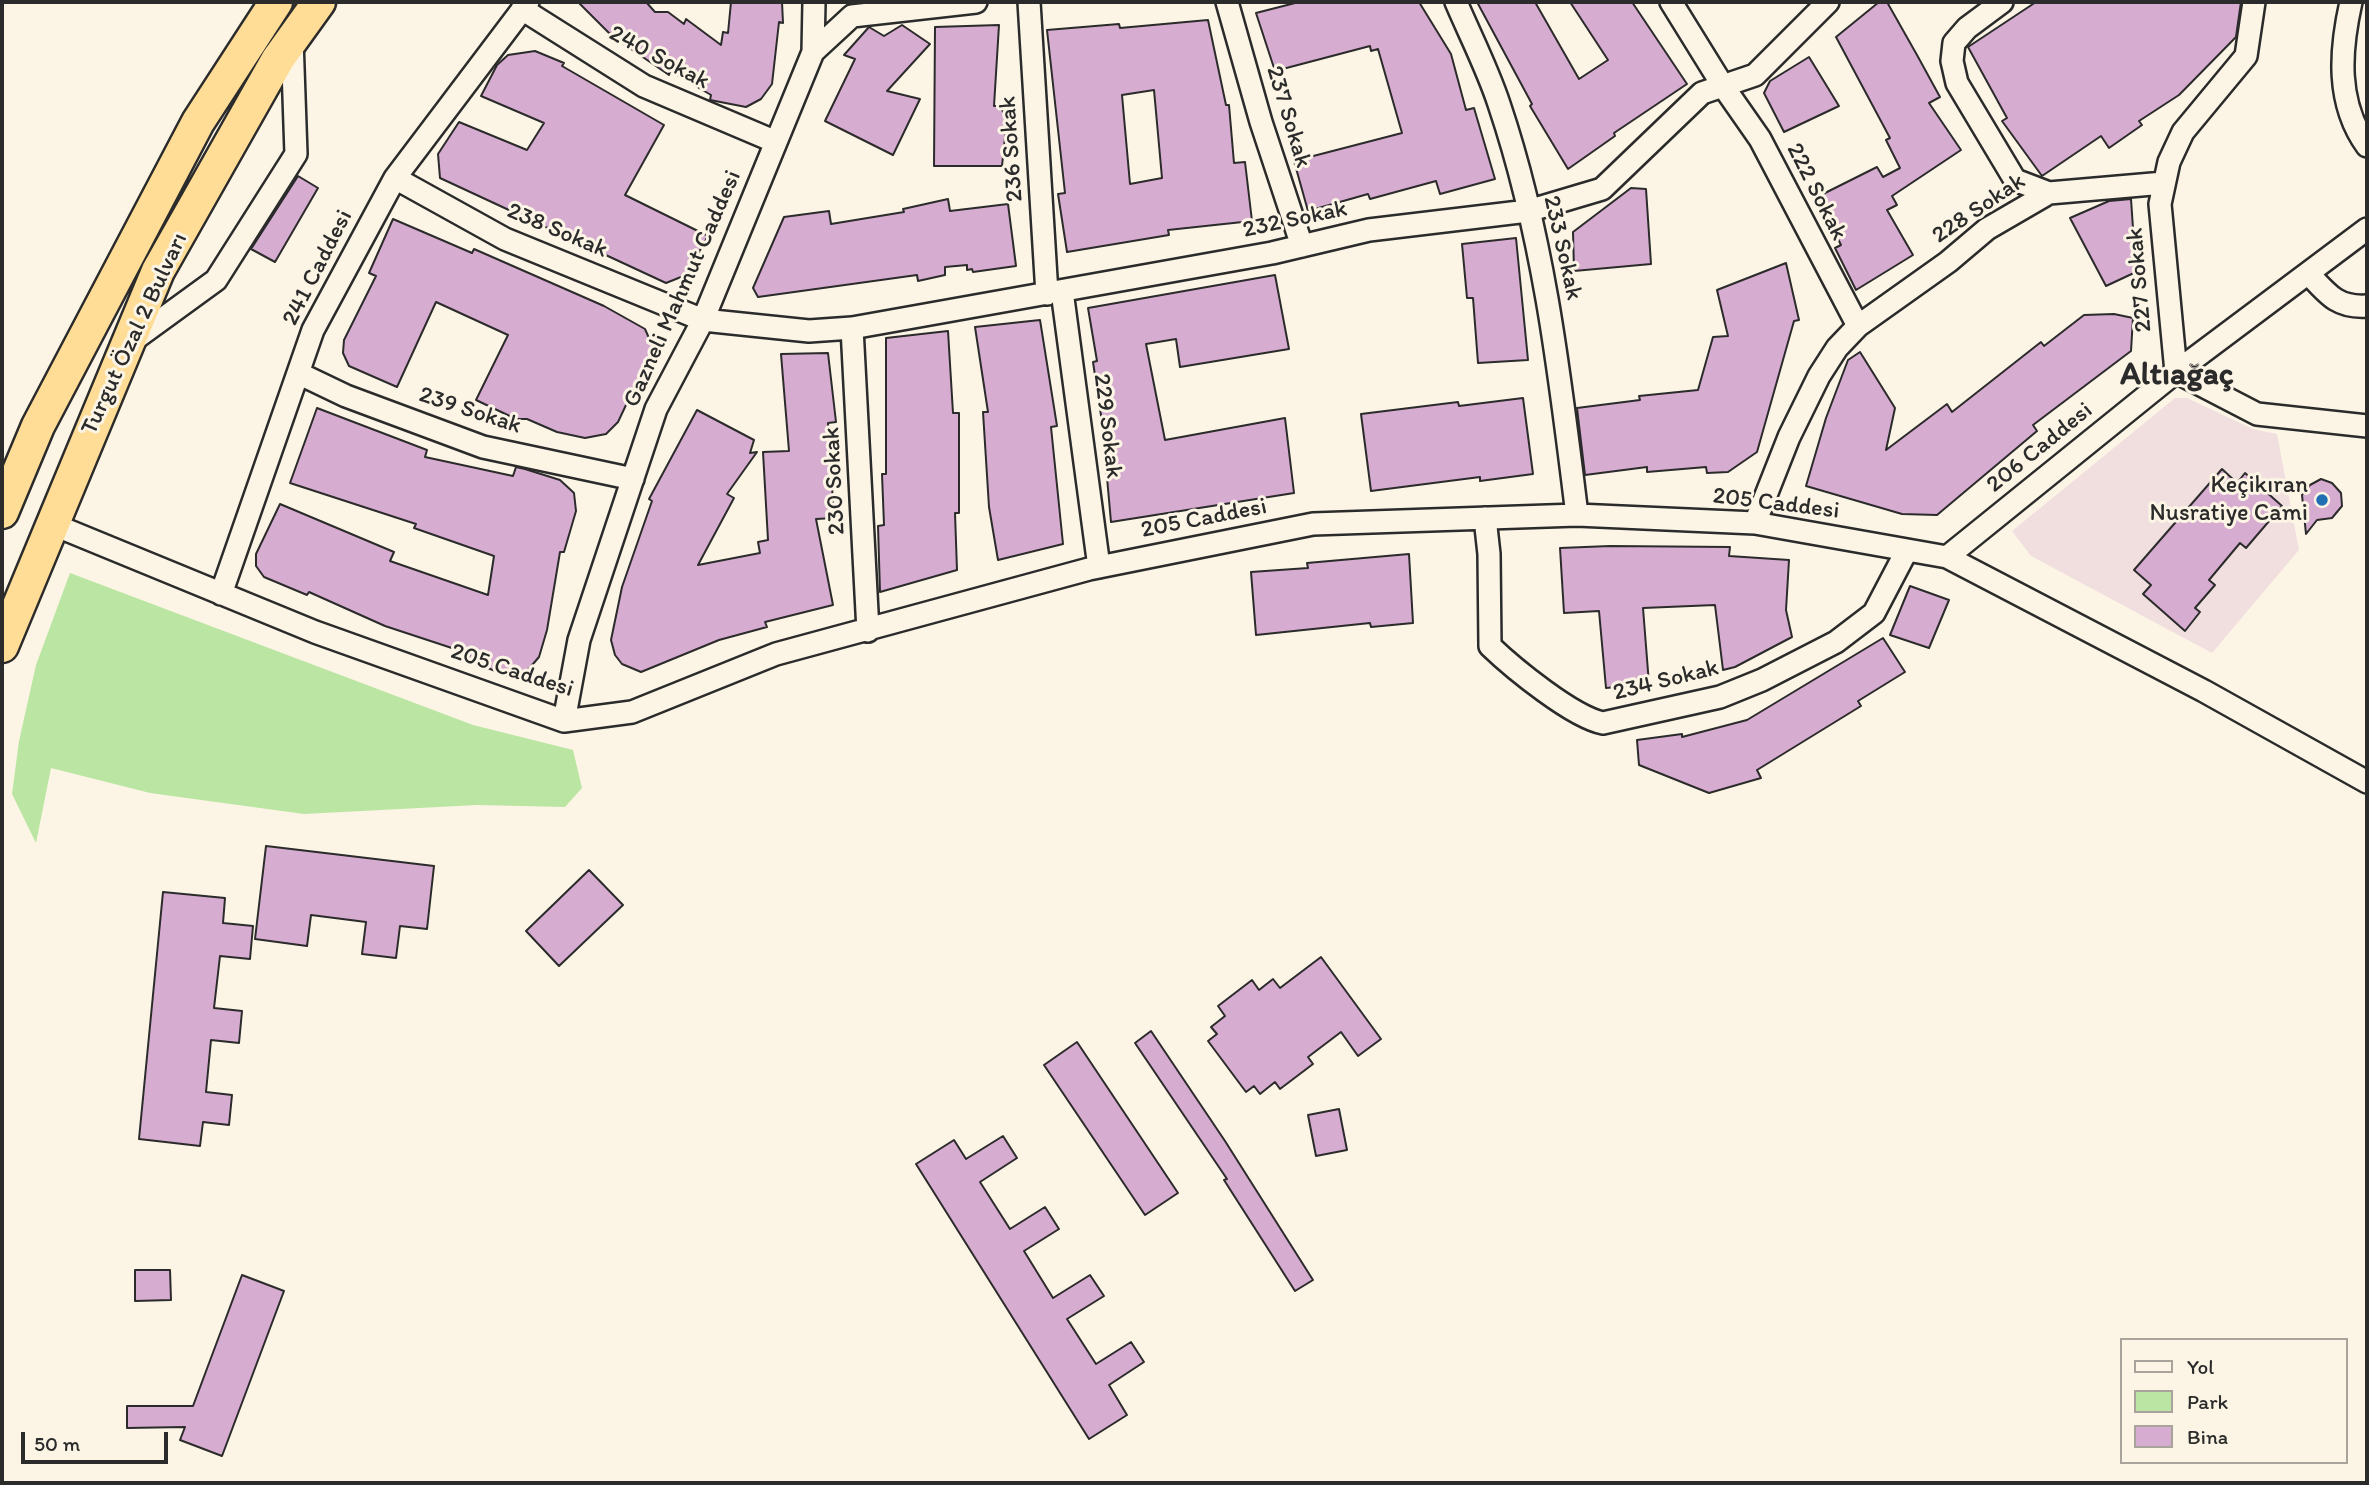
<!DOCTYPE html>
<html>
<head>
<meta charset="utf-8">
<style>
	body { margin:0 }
	#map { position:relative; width:2369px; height:1485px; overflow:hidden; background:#fcf5e5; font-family:Itim,sans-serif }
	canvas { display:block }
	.frame { position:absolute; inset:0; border:4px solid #2b2b2b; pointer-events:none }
	.legend { position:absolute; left:2120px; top:1338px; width:228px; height:126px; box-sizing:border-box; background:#fcf5e5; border:2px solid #a8a49b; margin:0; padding:9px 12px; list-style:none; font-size:21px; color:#2b2b2b }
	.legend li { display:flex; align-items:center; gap:14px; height:35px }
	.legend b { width:35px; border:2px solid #a8a49b }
	.scale { position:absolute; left:21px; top:1432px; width:147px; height:32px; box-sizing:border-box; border:4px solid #2b2b2b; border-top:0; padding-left:9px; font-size:21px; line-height:24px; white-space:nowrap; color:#2b2b2b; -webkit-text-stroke:5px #fcf5e5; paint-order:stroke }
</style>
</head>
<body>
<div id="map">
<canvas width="2369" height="1485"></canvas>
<div class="frame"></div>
<ul class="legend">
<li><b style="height:9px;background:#fcf5e5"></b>Yol</li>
<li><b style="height:19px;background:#bbe5a2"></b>Park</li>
<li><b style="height:19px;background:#d7acd1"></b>Bina</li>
</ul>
<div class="scale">50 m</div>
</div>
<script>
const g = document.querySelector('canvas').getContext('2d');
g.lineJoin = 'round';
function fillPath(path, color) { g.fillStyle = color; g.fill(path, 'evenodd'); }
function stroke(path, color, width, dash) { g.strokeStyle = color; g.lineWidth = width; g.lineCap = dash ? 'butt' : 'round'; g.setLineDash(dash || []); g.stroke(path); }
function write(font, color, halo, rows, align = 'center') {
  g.font = font + ' Itim,sans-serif'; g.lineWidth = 6; g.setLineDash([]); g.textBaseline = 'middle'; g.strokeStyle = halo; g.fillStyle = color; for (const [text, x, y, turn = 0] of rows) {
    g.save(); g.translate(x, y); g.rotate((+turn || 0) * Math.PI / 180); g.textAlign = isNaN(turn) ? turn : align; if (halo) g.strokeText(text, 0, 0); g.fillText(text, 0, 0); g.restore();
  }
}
fillPath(new Path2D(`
	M2175,398H2187L2253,429L2277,434L2299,550L2212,653L2031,556L2012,531Z`), '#f1dfdf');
fillPath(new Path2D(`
	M70,573L473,725L573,750L582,788L565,807L477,805L304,814L150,793L51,768L36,843L12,794L19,741L36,665Z`), '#bbe5a2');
const building = new Path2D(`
	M578,2H646L655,12H668L684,24L686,19L721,45L723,32L728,33L731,2H782L783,23L779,22L772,84L761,99L746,107L710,100L711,95L670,71L669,75L612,36Z
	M1299,2H1419L1451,54L1466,110L1474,108L1495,179L1440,194L1436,181L1370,199L1368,194L1308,211L1294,161L1402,133L1378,49L1371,51L1370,46L1275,71L1256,13Z
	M1477,2H1535L1579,79L1608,60L1570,2H1632L1687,84L1614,133L1615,136L1568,169L1530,106L1532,104Z
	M1879,2H1887L1917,55L1940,97L1929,103L1961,150L1892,196L1897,205L1887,210L1913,255L1856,290L1835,248L1841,245L1817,197L1877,167L1883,177L1900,168L1886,140L1890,138L1836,37Z
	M2036,2H2241L2236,37L2179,95L2139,121L2142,125L2109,148L2101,136L2042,176L2002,121L2007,118L1968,47Z
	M1208,20L1226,105H1229L1234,163L1245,162L1252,221L1168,230L1169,235L1067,252L1058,194L1065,193L1047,30L1119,24L1120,28ZM1154,90L1162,178L1130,184L1122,95Z
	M902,25L930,44L887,91L920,99L893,155L825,121L855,59L844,55L869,27L884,36Z
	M999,25L994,106H1000L1007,119L1002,166H934L935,27Z
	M535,51L564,63L562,66L664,125L625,195L708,236L686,275L666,283L440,178L438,154L459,122L527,150L544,123L481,96L497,65L508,55Z
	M1809,57L1839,106L1784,132L1764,93L1770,81Z
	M298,176L318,188L275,262L251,249Z
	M1631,188L1646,189L1651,264L1574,271L1573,232Z
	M948,199L950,211L1008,204L1016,266L973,272L972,269L967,270V265L945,267V275L918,281L917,275L758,297L753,288L784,217L829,211L831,224L904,212L903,209Z
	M2131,199L2136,272L2106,286L2070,218L2109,201Z
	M393,219L472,253L474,249L604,306L645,329L656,354L634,388L618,422L606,434L585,438L557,432L527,419H516L476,400L508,335L436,302L397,387L349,366L343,353L344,340L376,276L369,273Z
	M1516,238L1528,360L1478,363L1473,298H1467L1462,244Z
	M1786,263L1799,320L1794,321L1757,452L1728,472L1707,473L1706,467L1647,472V467L1585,475L1577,408L1640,400L1639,396L1698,390L1713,337L1728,336L1717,290Z
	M1275,275L1289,349L1180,367L1176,339L1146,344L1165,440L1285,418L1294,493L1111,522L1102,422L1093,362L1097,361L1088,308Z
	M2114,314L2133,318L2131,351L2033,425L2037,431L1937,515L1902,514L1806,486L1826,418L1848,360L1860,352L1895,408L1886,450L1947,404L1952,412L2041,342L2044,346L2084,315Z
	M1040,320L1057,426L1051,427L1063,544L998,560L989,507L983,412H988L975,327Z
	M948,331L953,413H959V513H955L957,570L880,592L878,526L884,525L882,474H886V338Z
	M828,353L836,422L828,423L834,518L816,519L833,605L765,622L767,627L719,640L641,672L622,664L615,655L611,640L622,587L652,501L649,499L697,410L754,440L750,453L757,452L727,494L734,498L698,565L760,553L758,542L768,540L763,452L789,451L781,354Z
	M1523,398L1533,474L1480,481V477L1371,491L1361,414L1458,402L1459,406Z
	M317,408L427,450L425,457L513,476L516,467L525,469L560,480L574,493L576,511L564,552H560L547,630L539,657L527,671L515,679L468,660L470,654L385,626L309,592L307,595L264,577L256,566V554L280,504L394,552L390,561L488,595L494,556L414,528L416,524L290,483Z
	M2222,469L2237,483L2245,473L2282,506L2246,548L2240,543L2209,580L2215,585L2195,608L2200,612L2185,631L2143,594L2151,585L2134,570Z
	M2321,479L2332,483L2341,493L2342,506L2332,518L2317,520L2306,534L2302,495L2310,485Z
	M1610,546L1730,547L1729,556L1789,560L1786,610L1792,637L1735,667L1723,670L1715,605L1643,608L1649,684L1606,688L1599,611L1564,613L1560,548Z
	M1409,554L1413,623L1371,627L1370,623L1256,635L1251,572L1308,568L1307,563Z
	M1910,586L1949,600L1929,648L1890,635Z
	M1883,638L1905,672L1858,701L1861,706L1757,770L1761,778L1709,793L1639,765L1637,740L1682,734V737L1747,720Z
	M266,846L434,866L427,929L400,926L396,958L362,954L366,922L311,915L307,946L255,939Z
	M589,870L623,905L559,966L526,931Z
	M163,892L225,898L223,923L253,926L250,959L220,956L214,1008L242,1011L239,1043L211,1040L206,1092L232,1095L229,1125L203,1122L200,1146L139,1139Z
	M1321,957L1381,1039L1358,1056L1341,1032L1308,1057L1313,1064L1280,1089L1275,1082L1260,1094L1254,1086L1246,1092L1208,1041L1217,1034L1211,1027L1225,1016L1218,1006L1252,980L1259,990L1273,979L1280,988Z
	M1151,1031L1225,1141L1313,1280L1295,1291L1224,1180L1227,1179L1135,1043Z
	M1077,1042L1178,1193L1145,1215L1044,1065Z
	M1339,1109L1347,1150L1316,1156L1308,1115Z
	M1003,1136L1017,1158L980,1182L1010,1229L1045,1207L1059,1229L1024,1251L1053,1298L1090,1275L1104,1296L1067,1319L1096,1364L1131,1342L1144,1362L1109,1385L1127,1415L1089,1439L916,1164L954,1140L966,1159Z
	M135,1270H170L171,1300L135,1301Z
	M242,1275L284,1291L222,1456L180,1440L185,1427L127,1428V1406H193Z`);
fillPath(building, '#d7acd1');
stroke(building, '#2b2b2b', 2);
const minor = new Path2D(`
	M1029,2L1047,294
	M1227,2L1261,122L1302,246
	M1456,2C1470,35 1488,70 1499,104C1544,237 1560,377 1577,515
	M1671,2L1723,86L1760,139L1858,326
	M2002,2L1967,28L1954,43L1952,61L1957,83L2015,180L2049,193
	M2254,2L2246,56L2183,132L2169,162L2160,204L2176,372L2257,414L2367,426
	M2351,2C2340,51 2336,103 2367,146
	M522,9L644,86L776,142
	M813,52L814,2
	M395,178L505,239L703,320L809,331L852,328L1272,253L1369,230L1528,211L1602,189L1702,93L1755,75L1828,2
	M2309,274C2328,295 2338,308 2367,306
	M1062,291L1099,567
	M852,328L868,631
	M128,344L216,280L296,154L292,39
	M298,373L346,396L483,447L633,479
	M1485,518L1489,554L1490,646C1514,669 1573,717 1603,723L1720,697L1762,680L1836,642L1874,613L1907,550
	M1755,523L1789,437L1819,376L1837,348L1858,326L1948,262L1987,229L2049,193L2164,183
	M52,524L315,632L564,721L632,712L776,654L1089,569L1313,524L1577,515L1755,523L1947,557L2204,691L2367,782
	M1947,557L2176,372L2367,229
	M221,594L313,330L395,178L528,2
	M564,721L579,640L656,409L703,320L813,52L852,16L976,2`);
const highway = new Path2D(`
	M2,512L38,426L198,122L276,2
	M2,646L158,271L278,59L319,2`);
stroke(minor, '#2b2b2b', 26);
stroke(highway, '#2b2b2b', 37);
stroke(minor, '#fcf5e5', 21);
stroke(highway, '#ffdd96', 32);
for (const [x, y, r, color] of [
	[2322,500,7,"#1f6fb2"]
]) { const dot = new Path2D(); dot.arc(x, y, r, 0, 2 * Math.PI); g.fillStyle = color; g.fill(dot); stroke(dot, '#fcf5e5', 2.5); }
write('24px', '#2b2b2b', '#fcf5e5', [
	["240 Sokak",659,58,28],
	["237 Sokak",1288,117,73],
	["236 Sokak",1012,149,-94],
	["222 Sokak",1816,192,63],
	["228 Sokak",1979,209,-34],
	["232 Sokak",1295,220,-12],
	["238 Sokak",557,231,23],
	["233 Sokak",1562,248,77],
	["241 Caddesi",318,268,-63],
	["227 Sokak",2140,280,-95],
	["Gazneli Mahmut Caddesi",683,289,-66],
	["Turgut Özal 2 Bulvarı",135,334,-65],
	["239 Sokak",470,411,18],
	["229 Sokak",1107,426,83],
	["206 Caddesi",2040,448,-39],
	["230 Sokak",835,481,-93],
	["205 Caddesi",1776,504,7],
	["205 Caddesi",1204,519,-11],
	["205 Caddesi",512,671,18],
	["234 Sokak",1666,681,-14]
]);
write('24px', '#2b2b2b', '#fcf5e5', [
	["Keçikıran",2308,486],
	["Nusratiye Cami",2308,514]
], 'right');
write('bold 32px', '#2b2b2b', '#fcf5e5', [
	["Altıağaç",2177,376]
]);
</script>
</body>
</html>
